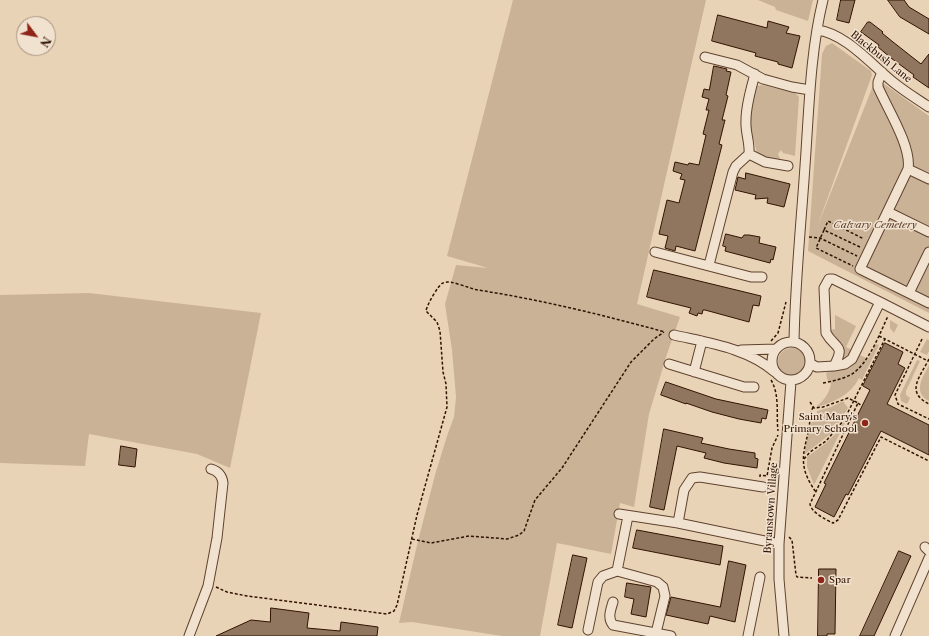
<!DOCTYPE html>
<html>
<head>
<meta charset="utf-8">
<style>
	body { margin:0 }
	#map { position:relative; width:929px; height:636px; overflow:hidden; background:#e9d3b6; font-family:"Libre Caslon Text",serif }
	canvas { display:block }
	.north { position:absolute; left:16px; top:16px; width:40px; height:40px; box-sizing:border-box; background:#f1e2d0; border:1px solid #a48f7d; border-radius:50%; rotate:122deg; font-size:11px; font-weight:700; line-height:16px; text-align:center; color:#311201 }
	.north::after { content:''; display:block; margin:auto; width:14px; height:18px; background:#8f2418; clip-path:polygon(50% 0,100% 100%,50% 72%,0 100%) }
</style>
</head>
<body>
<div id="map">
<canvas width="929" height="636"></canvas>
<div class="north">N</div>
</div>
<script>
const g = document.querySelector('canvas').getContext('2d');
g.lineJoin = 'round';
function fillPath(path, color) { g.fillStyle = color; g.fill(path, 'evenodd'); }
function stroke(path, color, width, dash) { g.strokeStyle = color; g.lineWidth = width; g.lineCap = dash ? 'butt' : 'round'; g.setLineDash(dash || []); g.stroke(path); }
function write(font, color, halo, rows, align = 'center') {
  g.font = font + ' "Libre Caslon Text",serif'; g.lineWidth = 3; g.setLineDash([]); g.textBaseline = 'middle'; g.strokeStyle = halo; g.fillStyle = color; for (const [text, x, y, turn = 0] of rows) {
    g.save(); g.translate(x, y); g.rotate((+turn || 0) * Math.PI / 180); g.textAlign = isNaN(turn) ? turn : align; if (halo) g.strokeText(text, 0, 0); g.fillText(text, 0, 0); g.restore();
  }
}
fillPath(new Path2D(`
	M513,0H706L637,304L680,317L667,354L649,414L634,507L620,503L611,554L557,543L540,636H502L412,622L399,623L418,541L435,475L447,436L454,417L456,397L452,350L445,304L456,265L488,268L447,256Z
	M758,0H813L808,21L776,10L775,7Z
	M832,43L871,71L872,75L816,230L876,78L929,116V313L808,251L822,54L826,46Z
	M762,85L795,93L799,97L795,156L783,153L781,150L778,154L780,159C773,161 763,158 757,153L749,122L756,88L757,86Z
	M89,293L261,313L230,468L197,454L89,434L85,466L0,463V295Z
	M835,315L856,326L846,347L852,350L847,358L844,359L842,357C845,341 834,342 829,330L835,329Z
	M890,320L898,325L894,333L890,328Z
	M927,339L929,340V351L927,355L920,352Z
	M876,344L879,345L862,380L859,378C851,395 834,402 817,407V406C824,400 829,394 831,384L827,379L826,373C842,367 848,374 860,355L868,359Z
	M778 362a14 14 0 1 1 28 0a14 14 0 1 1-28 0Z
	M917,360L920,361L906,391V395L910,398L907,404L901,401L900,395Z
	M929,365V401C912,392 923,377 929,365Z
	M843,401L848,408L840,421L829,435L805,454C805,440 812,428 813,414H817V411L831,407Z
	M849,415L814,485L807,467V457L826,443L836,433Z`), '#cab297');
const building = new Path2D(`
	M841,0H855L849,23L837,20Z
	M888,0H904L909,7L929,19V34L900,17Z
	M718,15L767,28L768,21L789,27L786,33L800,36L792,68L778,64V62L755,56L756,53L712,41Z
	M868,22H870L883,32L882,33L893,42L921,64L929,54V88L913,77L914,75L891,58L878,47L879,45L861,32Z
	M714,66L727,69L726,71L731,72L726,95L728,96L722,120H725L719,144L722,145L695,251L676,246L675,251L665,248L668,236L659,234L667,200L679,203L685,180L680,179L682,174L673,171L675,162L688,165L689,163L699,165L706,135L703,134L709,110H706L709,99L702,97L704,89L709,90Z
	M746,173L790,184L784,207L767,203L768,198L755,199L756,195L735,190L738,177L745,179Z
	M726,234L742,238L744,235H749L760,237L759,243L776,247L773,260L771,259L770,263L725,251L726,247L723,246Z
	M654,270L761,296L759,306L753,305L749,322L705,310H703L702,314L698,313L697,316L689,313L691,308L647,297Z
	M885,343L903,352L898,364L905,368L887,404L929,425V455L881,431L848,495L846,494L834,517L815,507L826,484L824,483L870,390L863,386Z
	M666,382L716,399L768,410L766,419L762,418L761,423L739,419L712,412L686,403V404L661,395Z
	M664,429L703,438L701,443L729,449L755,453V458L758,459L757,468L724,463L704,458L706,453L677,446L664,510L650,507Z
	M121,446L137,449L135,467L119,465Z
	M637,530L723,546L720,565L633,548Z
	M899,551L911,556L874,636H860Z
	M573,555L587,558L572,628L558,625Z
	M729,561L746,565L735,622L710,616L708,624L666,615L671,597L720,607Z
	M819,569H836L835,634H827V636H818Z
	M627,583L651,587L646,617L631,614L634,599L625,597Z
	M271,608L309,613L307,628L340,631L341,622L378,627L377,636H216L251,620L270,622Z`);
fillPath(building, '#91765f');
stroke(building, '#311201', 1);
const minor = new Path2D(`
	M817,30C845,33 872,65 893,82C904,91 917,99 929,107
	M705,57L737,65L763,79L792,87L810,90
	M882,72L878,82V87C887,108 912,147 908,169
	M749,154L765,162L788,166
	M929,179L908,169L860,269L929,303
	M888,212L929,232
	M655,252L751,277H762
	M709,265L733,172L736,166L749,154C750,142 745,132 746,120C746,105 751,89 755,74
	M909,293L929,252
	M674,335C709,343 747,348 775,372
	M772 361a19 19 0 1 1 38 0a19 19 0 1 1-38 0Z
	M794,342C795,283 801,225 805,166C809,111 810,53 823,0
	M741,350L776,349
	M669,364L744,387H754
	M811,364L817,367L834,366C846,344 835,349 826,333L824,288L829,279H833L880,302
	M834,366L845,364L852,359L880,302L929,327
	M694,372L702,341
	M619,514L678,523L779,544
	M678,523L684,490L692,478L700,477L763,487
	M925,547L929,551
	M617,571L628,516
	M613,602C611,609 607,618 613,625L671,636
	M588,630L598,582L603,576L617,571L657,582L663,587L665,596L656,633
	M189,636L208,586L217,538L223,483C222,475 218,471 211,469
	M748,636L760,577
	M784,636L779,579V544L791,381
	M895,636L929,558`);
stroke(minor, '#5f422e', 11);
stroke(new Path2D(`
	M824,230L816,248L853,266
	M809,237L820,238L857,256
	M860,247L824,230L828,221L864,239
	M879,336L885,339
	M922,339L895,395L898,404L929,419
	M771,341L778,333L786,302
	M929,359C920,377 905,392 929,404
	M771,380C780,395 776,414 778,431
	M823,383C833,381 843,379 852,374C869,363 880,333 888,316
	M810,402L814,408L823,407L848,398L858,403L810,504C811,512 826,520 833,523L838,520L881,437L929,461
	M858,403L862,406
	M813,407C810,414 810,421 809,428C806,444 800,458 806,474C808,480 812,486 815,491
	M804,459L810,452L826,441L844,420L885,339L928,361
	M760,477V475L767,476L772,448L778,435
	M789,537L792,540L796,575L797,577L812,578
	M412,539L431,543L469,536L507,539L519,535L524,531L535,500L562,468L631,362L654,339L664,332
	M216,587L227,592L247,596L387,614L394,611L397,605L417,515L447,407L446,384L443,372L440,331L437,322L426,311C427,305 438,285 443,283C450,279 470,289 478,290C542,300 603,315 665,332`), '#311201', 1.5, [3, 2]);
stroke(minor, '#f1e2d0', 9);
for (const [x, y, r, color] of [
	[865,423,4,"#8f2418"],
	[821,580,4,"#8f2418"]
]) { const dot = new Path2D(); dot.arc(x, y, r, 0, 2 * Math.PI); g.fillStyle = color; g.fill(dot); stroke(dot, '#f1e2d0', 1.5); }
write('10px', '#311201', '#f1e2d0', [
	["Blackbush Lane",881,57,39],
	["Byranstown Village",771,508,-86]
]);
write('italic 10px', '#5f422e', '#f1e2d0', [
	["Calvary Cemetery",875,225]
]);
write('10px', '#311201', '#f1e2d0', [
	["Saint Mary's",857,417],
	["Primary School",857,429],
	["Spar",829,580,"left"]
], 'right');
</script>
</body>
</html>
